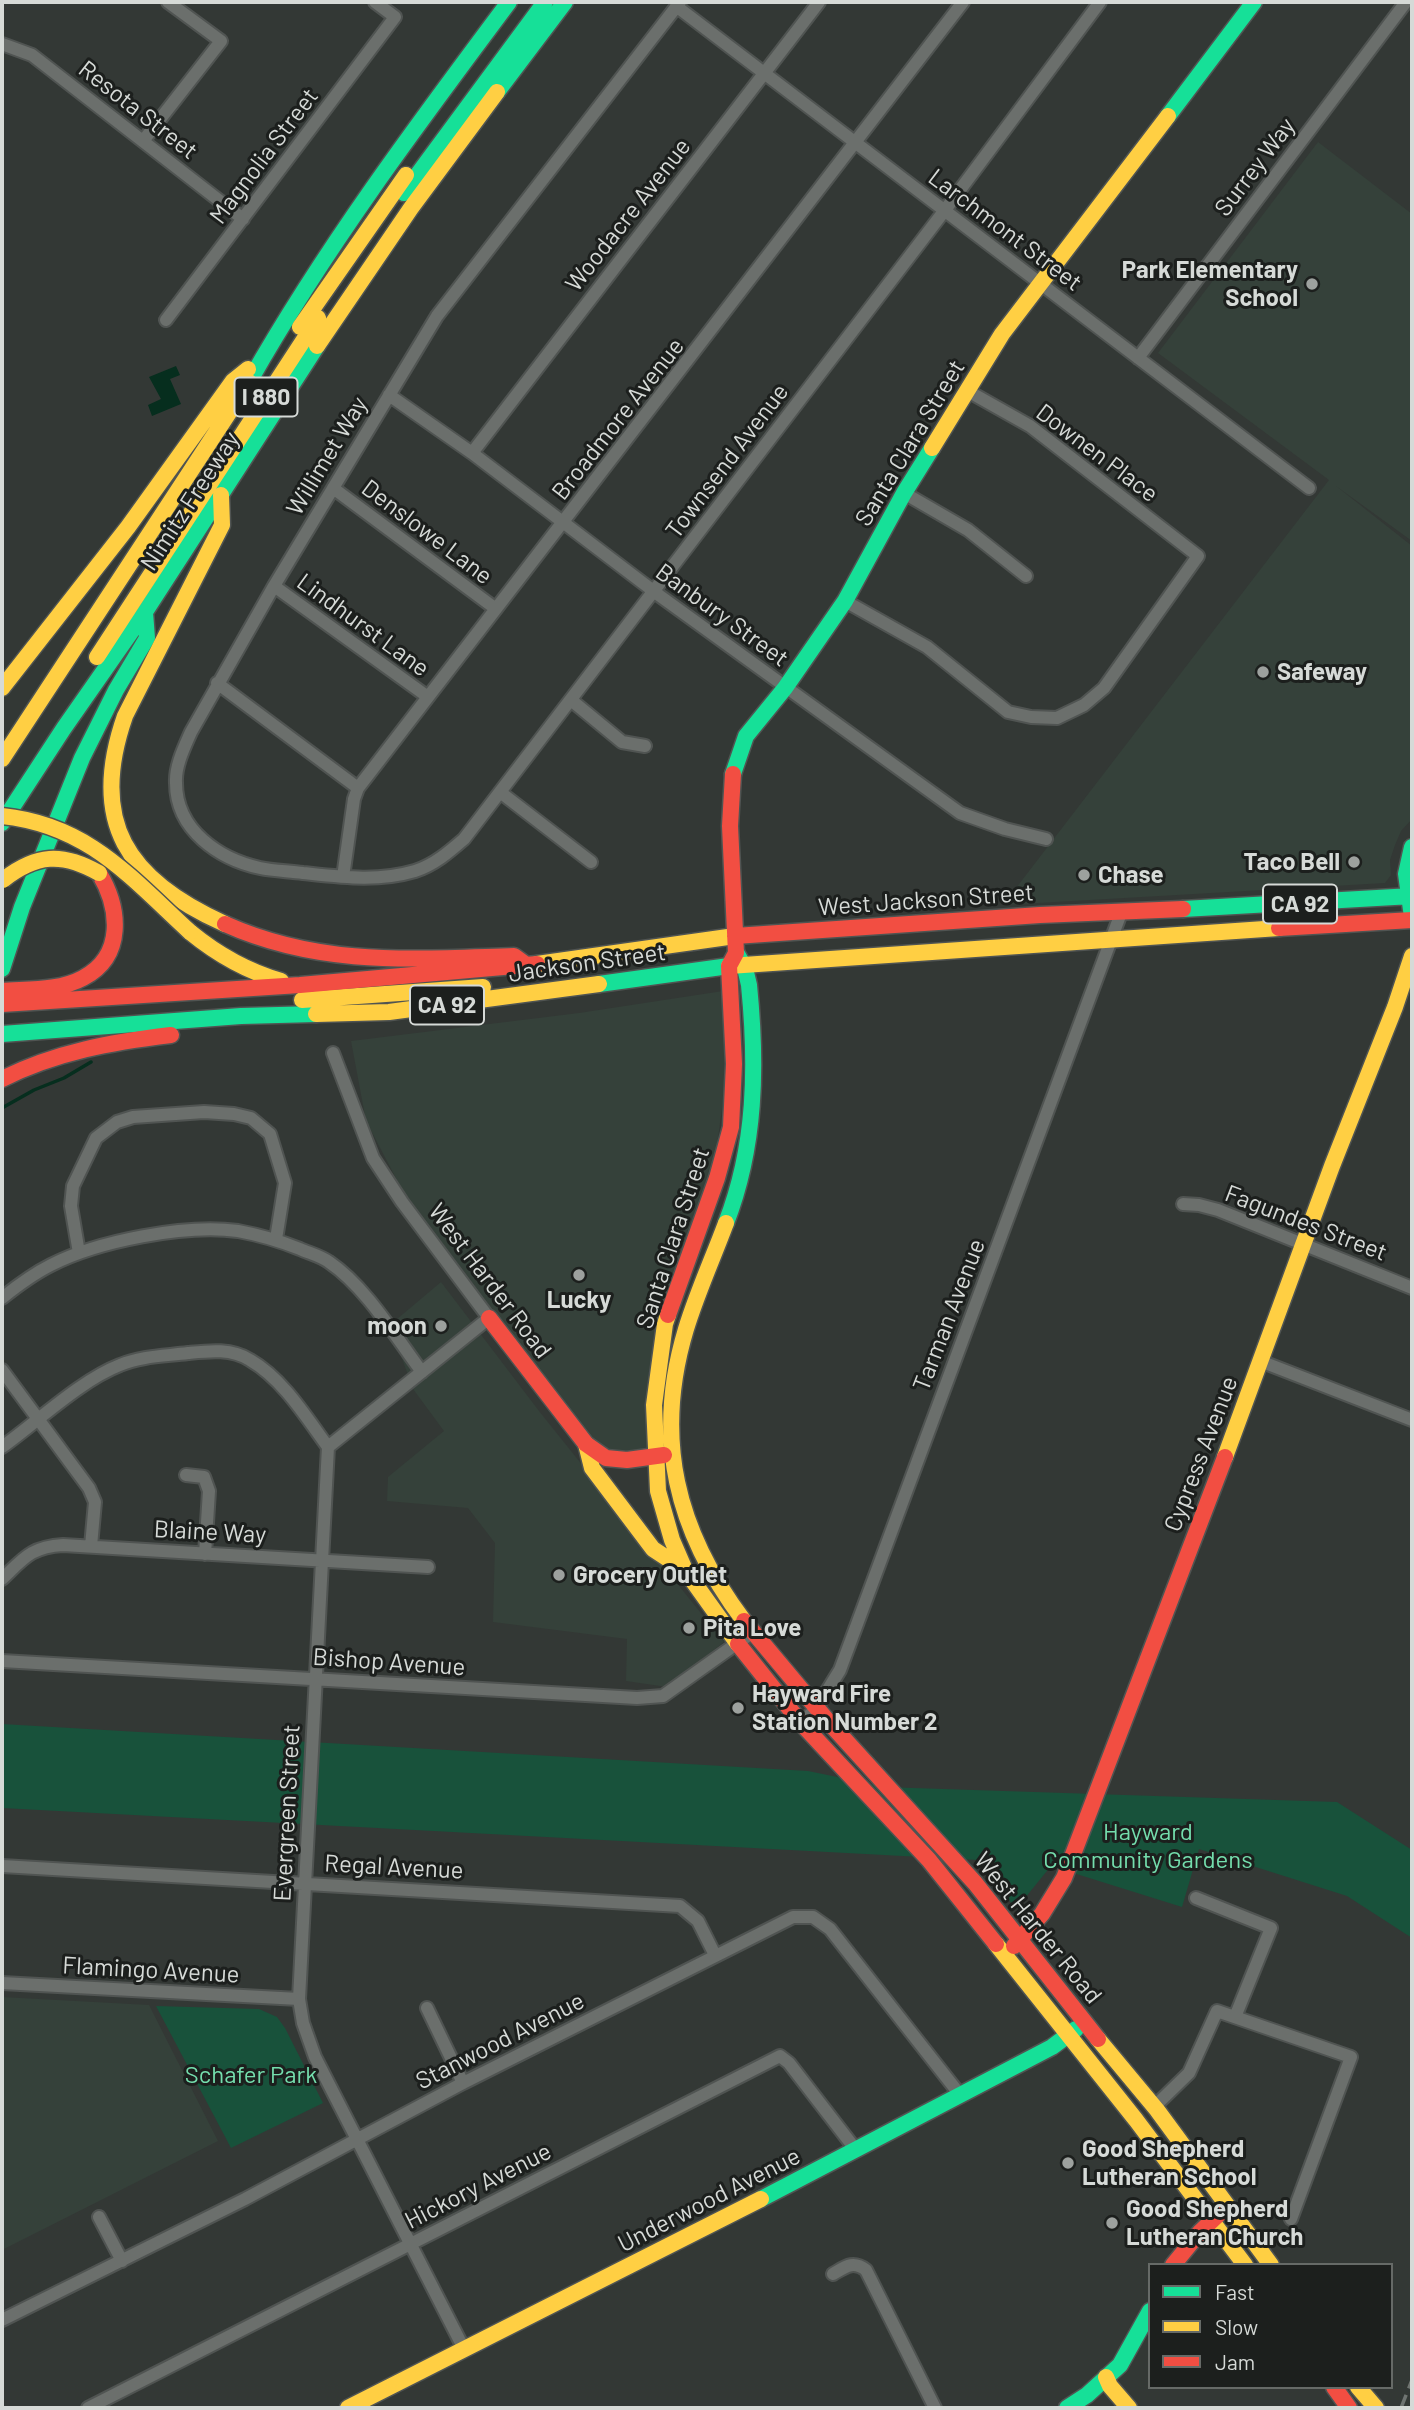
<!DOCTYPE html>
<html>
<head>
<meta charset="utf-8">
<style>
	body { margin:0 }
	#map { position:relative; width:1414px; height:2410px; overflow:hidden; background:#333835; font-family:Barlow,sans-serif }
	canvas { display:block }
	.frame { position:absolute; inset:0; border:4px solid #d6dad7; pointer-events:none }
	.legend { position:absolute; left:1148px; top:2263px; width:245px; height:126px; box-sizing:border-box; background:#1c1f1d; border:2px solid #666a67; margin:0; padding:9px 12px; list-style:none; font-size:21px; color:#d6dad7 }
	.legend li { display:flex; align-items:center; gap:14px; height:35px }
	.legend b { width:35px; border:2px solid #666a67 }
</style>
</head>
<body>
<div id="map">
<canvas width="1414" height="2410"></canvas>
<div class="frame"></div>
<ul class="legend">
<li><b style="height:9px;background:#16e098"></b>Fast</li>
<li><b style="height:9px;background:#ffcf43"></b>Slow</li>
<li><b style="height:9px;background:#f24e42"></b>Jam</li>
</ul>
</div>
<script>
const g = document.querySelector('canvas').getContext('2d');
g.lineJoin = 'round';
function fillPath(path, color) { g.fillStyle = color; g.fill(path, 'evenodd'); }
function stroke(path, color, width, dash) { g.strokeStyle = color; g.lineWidth = width; g.lineCap = dash ? 'butt' : 'round'; g.setLineDash(dash || []); g.stroke(path); }
function write(font, color, halo, rows, align = 'center') {
  g.font = font + ' Barlow,sans-serif'; g.lineWidth = 6; g.setLineDash([]); g.textBaseline = 'middle'; g.strokeStyle = halo; g.fillStyle = color; for (const [text, x, y, turn = 0] of rows) {
    g.save(); g.translate(x, y); g.rotate((+turn || 0) * Math.PI / 180); g.textAlign = isNaN(turn) ? turn : align; if (halo) g.strokeText(text, 0, 0); g.fillText(text, 0, 0); g.restore();
  }
}
fillPath(new Path2D(`
	M1318,142L1412,214V541L1336,486L1412,546V819L1401,831L1395,845L1390,860L1391,875L1385,883L1003,905L1329,480L1158,353Z
	M723,991L725,1086L714,1168L663,1309L649,1449L613,1451L591,1441L409,1203L366,1121L351,1041L579,1013Z
	M441,1282L539,1411L724,1642L667,1687L626,1681L627,1639L493,1622L495,1543L468,1508L387,1501L388,1477L444,1431L413,1389L390,1325Z
	M2,1997L149,2005L218,2141L2,2250Z`), '#35413a');
fillPath(new Path2D(`
	M2,1724L808,1771L886,1787L913,1788L1337,1802L1412,1850V1938L1347,1896L1199,1849L1182,1907L1051,1866L1016,1909L978,1860L2,1808Z
	M156,2006L259,2009L277,2017L285,2028L323,2103L231,2148Z`), '#18523b');
fillPath(new Path2D(`
	M176,366L180,375L170,379L181,404L152,416L148,405L161,399L149,377Z`), '#062e1e');
stroke(new Path2D(`
	M2,1108L34,1090L64,1078L91,1062`), '#062e1e', 3.5);
const street = new Path2D(`
	M680,2L437,316L274,586L191,732C184,748 175,766 176,783C176,830 219,859 260,868C274,871 289,871 303,873C341,877 378,882 415,871C434,865 449,852 464,839L945,210L1100,2
	M676,6L1309,488
	M2,44L32,55L243,219
	M143,141L221,41L168,2
	M166,320L395,17L375,2
	M1138,358L1406,2
	M389,395L472,453L660,596L960,813L1005,829L1046,839
	M472,453L819,2
	M333,488L496,609
	M904,493L968,530L1026,576
	M274,586L428,697
	M845,601L927,647L1008,712L1031,717L1057,718L1084,705L1104,688L1198,556L1030,426L966,390
	M217,683L358,788
	M571,700L622,742L645,746
	M500,792L591,862
	M343,877L354,799L358,788L963,2
	M333,1053L373,1158L402,1202L489,1318L328,1447L299,1999L303,2023L315,2057L464,2349
	M1183,1204L1199,1205L1218,1210L1412,1288
	M79,1253L71,1206L73,1186L96,1138L117,1122L133,1117L204,1112L234,1114L251,1118L270,1134L285,1183L276,1239
	M2,1298C17,1286 33,1274 51,1265C98,1241 185,1224 238,1231C260,1235 280,1241 300,1249C309,1253 321,1256 329,1262C366,1287 395,1336 422,1372
	M1260,1361L1412,1420
	M2,1370L89,1488L95,1502L91,1546
	M2,1447C37,1422 81,1380 120,1365C141,1356 165,1356 188,1353C208,1351 231,1348 250,1360C283,1379 306,1417 328,1447
	M186,1475L204,1477L209,1491L205,1554
	M2,1579C24,1558 31,1547 63,1545L428,1567
	M2,1661L637,1698L663,1696L753,1632
	M801,1723L816,1709L840,1670L1121,913
	M2,1866L680,1906L698,1921L715,1955
	M1196,1898L1271,1928L1235,2017
	M2,1983L299,1999
	M427,2008L463,2083
	M1154,2107L1189,2073L1217,2011L1351,2057L1291,2219
	M99,2217L122,2261
	M833,2274C845,2267 853,2260 866,2270L935,2408
	M2,2320L245,2199L463,2083L793,1917H813L830,1929L961,2096
	M88,2408L780,2056L789,2063L856,2150`);
const fast = new Path2D(`
	M497,92L565,2
	M1168,116L1254,2
	M404,193L545,2
	M249,382C325,248 417,125 509,2
	M733,774L746,736L785,688L845,601L904,493L932,448
	M2,823L64,728L145,612L317,346
	M1412,847L1406,874L1412,917
	M1183,909L1412,896
	M2,969L22,907L82,758L116,690L147,638L145,612
	M599,984L729,966
	M2,1034L241,1016L316,1014
	M726,1223C756,1146 757,1066 749,985L745,968L737,954
	M761,2199L1052,2047L1076,2029
	M1067,2408L1087,2395L1120,2365L1150,2311`);
const slow = new Path2D(`
	M300,327L406,175
	M317,346L411,208L497,92
	M932,448L1002,334L1168,116
	M221,495L222,525L125,716C88,822 127,880 225,924
	M97,657L318,318
	M2,688L128,527L233,381L248,369
	M2,759L249,382
	M190,932C218,955 246,971 281,981
	M537,964L735,936
	M729,966L1279,928
	M302,1000L483,987
	M316,1014L389,1012L599,984
	M726,1223C713,1258 697,1293 686,1329C653,1438 676,1531 744,1621
	M668,1315L665,1324L654,1405L658,1491L672,1540L685,1570L738,1644
	M586,1444L592,1468L653,1549L685,1570
	M1225,1457L1332,1166L1395,1007L1412,956
	M996,1944L1136,2120L1245,2265
	M1098,2039L1157,2110L1271,2265
	M1106,2377L1110,2386L1129,2408
	M1358,2387L1376,2408
	M348,2408L761,2199`);
const jam = new Path2D(`
	M225,924C321,967 413,959 514,956L525,964
	M1279,928L1412,920
	M735,936L1040,915L1183,909
	M2,991C28,989 59,991 83,978C125,956 120,908 99,873
	M2,1004L300,985L537,964
	M2,1079C56,1052 112,1042 171,1035
	M668,1315L717,1178L731,1127L734,1064L729,966L736,953L730,826L733,774
	M489,1318L586,1444L606,1458L627,1460L664,1455
	M744,1621L826,1719L975,1883L1098,2039
	M738,1644L801,1723L929,1860L996,1944
	M1014,1946L1042,1914L1064,1878L1225,1457
	M1173,2265L1200,2232L1220,2213
	M1334,2387L1349,2408`);
stroke(street, '#505452', 16);
stroke(fast, '#505452', 19);
stroke(slow, '#505452', 19);
stroke(jam, '#505452', 19);
stroke(street, '#6b6f6c', 12);
stroke(fast, '#16e098', 16);
stroke(slow, '#ffcf43', 16);
stroke(jam, '#f24e42', 16);
stroke(new Path2D(`
	M1401,2408L1412,2380`), '#6f7471', 3.5, [14, 7]);
const slowBridge = new Path2D(`
	M2,816C88,825 130,877 190,932
	M3,880C36,854 62,852 99,873`);
stroke(slowBridge, '#505452', 19, []);
stroke(slowBridge, '#ffcf43', 16);
for (const [x, y, r, color] of [
	[1312,284,7,"#9da19e"],
	[1263,672,7,"#9da19e"],
	[1354,862,7,"#9da19e"],
	[1084,875,7,"#9da19e"],
	[579,1275,7,"#9da19e"],
	[441,1326,7,"#9da19e"],
	[559,1575,7,"#9da19e"],
	[689,1628,7,"#9da19e"],
	[738,1708,7,"#9da19e"],
	[1068,2163,7,"#9da19e"],
	[1112,2223,7,"#9da19e"]
]) { const dot = new Path2D(); dot.arc(x, y, r, 0, 2 * Math.PI); g.fillStyle = color; g.fill(dot); stroke(dot, '#1c1f1d', 2.5); }
for (const [x, y, w] of [
	[266,397,63],
	[1300,904,74],
	[447,1005,74]
]) { const box = new Path2D(); box.roundRect(x - w / 2, y - 19.5, w, 39, 5); g.fillStyle = '#1c1f1d'; g.fill(box); stroke(box, '#d6dad7', 2); }
write('bold 23px', '#d6dad7', null, [
	["I 880",266,397],
	["CA 92",1300,904],
	["CA 92",447,1005]
]);
write('24px', '#d6dad7', '#1c1f1d', [
	["Resota Street",138,110,38],
	["Magnolia Street",264,156,-53],
	["Surrey Way",1255,167,-53],
	["Woodacre Avenue",628,215,-52],
	["Larchmont Street",1005,230,37],
	["Broadmore Avenue",618,419,-52],
	["Santa Clara Street",910,443,-59],
	["Downen Place",1097,453,37],
	["Willimet Way",327,456,-59],
	["Townsend Avenue",727,461,-53],
	["Nimitz Freeway",190,501,-57],
	["Denslowe Lane",427,532,37],
	["Banbury Street",722,615,36],
	["Lindhurst Lane",363,625,36],
	["West Jackson Street",926,900,-4],
	["Jackson Street",587,963,-8],
	["Fagundes Street",1306,1223,21],
	["Santa Clara Street",673,1238,-72],
	["West Harder Road",490,1281,53],
	["Tarman Avenue",949,1315,-69],
	["Cypress Avenue",1201,1454,-69],
	["Blaine Way",210,1532,3],
	["Bishop Avenue",389,1662,4],
	["Evergreen Street",287,1813,-87],
	["Regal Avenue",394,1867,3],
	["West Harder Road",1038,1928,51],
	["Flamingo Avenue",151,1970,3],
	["Stanwood Avenue",500,2041,-27],
	["Hickory Avenue",478,2186,-27],
	["Underwood Avenue",709,2200,-27]
]);
write('bold 24px', '#d6dad7', '#1c1f1d', [
	["Park Elementary",1298,270,"right"],
	["School",1298,298,"right"],
	["Safeway",1277,672],
	["Taco Bell",1340,862,"right"],
	["Chase",1098,875],
	["Lucky",579,1300,"center"],
	["moon",427,1326,"right"],
	["Grocery Outlet",573,1575],
	["Pita Love",703,1628],
	["Hayward Fire",752,1694],
	["Station Number 2",752,1722],
	["Good Shepherd",1082,2149],
	["Lutheran School",1082,2177],
	["Good Shepherd",1126,2209],
	["Lutheran Church",1126,2237]
], 'left');
write('24px', '#74dead', '#1c1f1d', [
	["Hayward",1148,1832],
	["Community Gardens",1148,1860],
	["Schafer Park",251,2075]
]);
</script>
</body>
</html>
